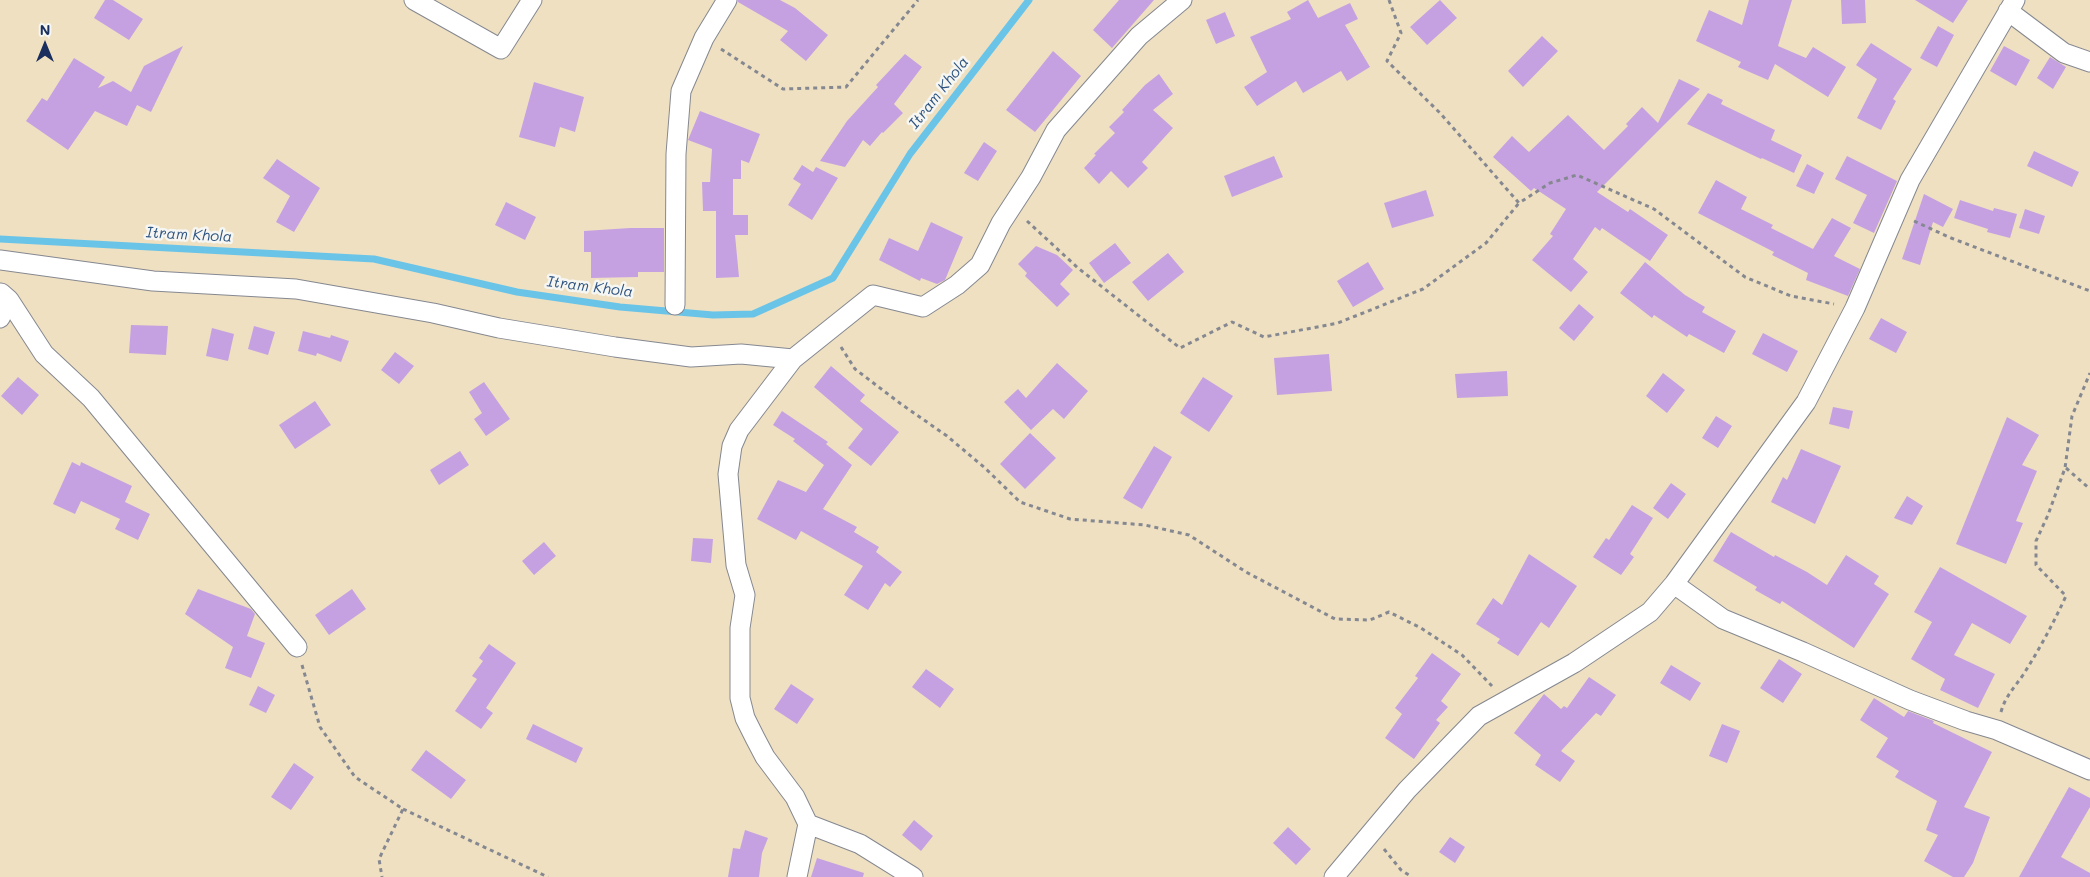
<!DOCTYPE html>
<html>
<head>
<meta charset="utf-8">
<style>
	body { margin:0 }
	#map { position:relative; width:2090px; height:877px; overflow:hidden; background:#efe0c2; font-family:Mali,sans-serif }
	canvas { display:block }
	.north { position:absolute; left:20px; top:20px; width:50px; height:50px; -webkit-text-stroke:4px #f6f6f2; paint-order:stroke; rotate:0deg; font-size:14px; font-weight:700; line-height:20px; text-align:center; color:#1b2f5e }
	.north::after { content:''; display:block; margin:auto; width:18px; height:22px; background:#1b2f5e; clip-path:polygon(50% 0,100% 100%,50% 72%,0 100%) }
</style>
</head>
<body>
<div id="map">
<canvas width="2090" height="877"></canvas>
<div class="north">N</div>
</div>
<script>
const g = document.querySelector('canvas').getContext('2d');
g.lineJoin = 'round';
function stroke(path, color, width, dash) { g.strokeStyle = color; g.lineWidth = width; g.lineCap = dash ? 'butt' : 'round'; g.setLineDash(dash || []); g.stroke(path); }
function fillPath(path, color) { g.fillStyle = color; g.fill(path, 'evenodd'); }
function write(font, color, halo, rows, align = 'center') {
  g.font = font + ' Mali,sans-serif'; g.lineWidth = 5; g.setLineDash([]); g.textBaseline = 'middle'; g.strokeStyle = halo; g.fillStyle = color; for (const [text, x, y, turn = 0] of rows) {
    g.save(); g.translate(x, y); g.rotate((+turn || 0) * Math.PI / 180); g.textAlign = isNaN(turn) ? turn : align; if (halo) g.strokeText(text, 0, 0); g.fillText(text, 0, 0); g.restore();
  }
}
stroke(new Path2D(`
	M0,239L374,259L517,292L620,307L713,315L753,314L833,278L910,154L1029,0`), '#6ac4e8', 7);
fillPath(new Path2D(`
	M105,0H113L143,19L129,40L94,18Z
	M738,0H780L795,8L828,35L806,61L780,40L788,31L738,2Z
	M1119,0H1154L1112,48L1093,30Z
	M1308,0L1318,18L1350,3L1358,19L1345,25L1370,67L1347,81L1341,71L1303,93L1296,81L1257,106L1244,87L1267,72L1250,37L1291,19L1287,12Z
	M1440,0L1457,18L1427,45L1410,27Z
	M1749,0H1792L1778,46L1806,58L1813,47L1846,67L1828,97L1775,64L1768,80L1738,67L1741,62L1696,41L1709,10L1742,25Z
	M1841,0H1865L1866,23L1842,24Z
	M1915,0H1968L1953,23Z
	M1225,12L1235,36L1216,44L1206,20Z
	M1938,26L1954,35L1937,67L1920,58Z
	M1542,36L1558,51L1523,87L1508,71Z
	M1871,43L1912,69L1893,99L1896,101L1881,130L1857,118L1877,79L1856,65Z
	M183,46L151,112L137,105L127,126L95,111L68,150L26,121L42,98L47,101L74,58L105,77L98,88L113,81L131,92L144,66Z
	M2004,46L2030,60L2016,86L1990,71Z
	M1053,51L1081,76L1035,132L1006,110Z
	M905,54L922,67L894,104L903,113L883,133L882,132L870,146L863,140L845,167L820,161L847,121L878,87L876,85Z
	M2050,57L2066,67L2053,89L2037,78Z
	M1159,74L1173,94L1153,110L1173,128L1142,162L1148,168L1128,188L1111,171L1099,184L1084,168L1096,155L1094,154L1115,133L1109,127L1124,112L1122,110L1145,85Z
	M1679,79L1700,89L1597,192L1628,212L1630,209L1668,235L1650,261L1602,228L1600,231L1595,227L1573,259L1588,272L1571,292L1532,260L1553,236L1550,234L1566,209L1534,188L1531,191L1493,157L1512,136L1529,152L1568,115L1604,150L1628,126L1626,124L1642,107L1658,123Z
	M534,82L584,97L575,132L560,127L555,147L519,137Z
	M1708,93L1723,100L1721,104L1775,130L1771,140L1802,155L1794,173L1762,158L1761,159L1687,124Z
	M700,111L760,134L749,163L741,160V179H733V215H748V235H735L739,277L716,278V211H703L702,182H710L712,149L688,140Z
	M984,142L997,151L978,181L964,173Z
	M2034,151L2079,172L2072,187L2027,166Z
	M1274,156L1283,177L1232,197L1224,176Z
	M1847,156L1897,181L1874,233L1853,223L1867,195L1835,179Z
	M277,159L320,188L294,232L276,222L290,196L263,178Z
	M1807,164L1824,173L1814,194L1796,186Z
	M802,165L813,172L816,167L838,178L812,220L788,205L801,184L793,179Z
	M1716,180L1747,197L1741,209L1773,225L1771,228L1813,249L1832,218L1851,228L1834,256L1860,269L1848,296L1806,280L1808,273L1772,255L1774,252L1698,213Z
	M1426,190L1434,216L1392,228L1384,203Z
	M1924,194L1953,209L1943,227L1933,222L1920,265L1902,259Z
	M1960,200L1993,211L1994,208L2017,214L2010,238L1987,232L1988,229L1954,218Z
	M506,202L536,217L525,240L495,225Z
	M2025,209L2045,216L2039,234L2019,228Z
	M931,222L963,237L945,280L937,284L921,278L920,281L879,260L889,238L918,251Z
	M630,228H664V272H638V277L591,278V252H584V231Z
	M1115,243L1131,263L1104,283L1089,263Z
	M1036,246L1057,255L1073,270L1060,284L1070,294L1057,307L1025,276L1027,273L1018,264Z
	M1168,253L1184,272L1148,301L1132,282Z
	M1368,262L1384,289L1353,307L1337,281Z
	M1645,262L1685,295L1705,307L1702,312L1736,331L1724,353L1689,334L1687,337L1654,315L1652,318L1620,293Z
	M1579,304L1594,317L1574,341L1559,328Z
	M1881,318L1907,332L1896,353L1869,339Z
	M131,325L168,326L166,355L129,353Z
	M254,326L275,332L268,355L248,349Z
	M212,328L234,334L228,361L206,356Z
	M303,331L330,338L331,335L349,341L341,362L317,353L316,356L298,351Z
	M1763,333L1798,351L1787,372L1752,354Z
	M395,352L414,366L399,384L381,370Z
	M1329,354L1332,391L1277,395L1274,358Z
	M1057,363L1088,391L1064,419L1053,409L1031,430L1004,402L1018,389L1026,398Z
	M831,366L865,395L860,401L899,432L871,466L848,448L863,429L814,387Z
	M1507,371L1508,396L1457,398L1455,374Z
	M1663,373L1685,390L1667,413L1646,396Z
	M18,377L39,395L22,415L1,396Z
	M1203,377L1233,396L1209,432L1180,413Z
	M484,382L510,419L486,436L474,419L482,413L469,392Z
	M315,401L331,425L295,449L279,425Z
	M1833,407L1853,411L1849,429L1829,424Z
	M782,411L828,442L826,444L852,465L823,509L857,527L854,532L879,547L876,552L902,572L890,587L885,583L868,610L844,595L863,566L801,531L796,540L757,519L778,480L806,492L824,465L793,441L795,439L773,425Z
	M1716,416L1732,426L1718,448L1702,438Z
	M2007,417L2039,435L2022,465L2037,471L2016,521L2023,523L2006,564L1956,544Z
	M1030,433L1056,458L1025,489L1000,464Z
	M1154,446L1172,457L1142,509L1123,498Z
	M1801,449L1841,466L1815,524L1771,502L1783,477L1787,480Z
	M460,451L469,465L439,485L430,470Z
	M72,462L80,466L81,462L132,486L125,502L150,514L138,540L115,529L120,519L81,501L75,514L53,504Z
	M1671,483L1686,494L1668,519L1653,508Z
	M1907,496L1923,506L1912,525L1894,518Z
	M1632,505L1653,518L1630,554L1634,557L1621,575L1593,557L1606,538L1609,540Z
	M1731,532L1774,557L1775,555L1807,572L1827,585L1846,555L1879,576L1874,584L1889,594L1854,648L1782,601L1780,604L1755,590L1757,587L1713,561Z
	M693,538L713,539L711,563L691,561Z
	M544,542L556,556L534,575L522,561Z
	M1529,554L1577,586L1549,628L1541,622L1518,656L1497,643L1500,639L1476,624L1493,598L1502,605Z
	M1940,567L2027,616L2010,644L1972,623L1954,655L1995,674L1978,708L1940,690L1945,679L1911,659L1932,622L1914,612Z
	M198,589L251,609L255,614L247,636L265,643L251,678L225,668L233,647L185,614Z
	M352,589L366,609L329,635L315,615Z
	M489,644L516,663L486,708L493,713L481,729L455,711L477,679L472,676L483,661L479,658Z
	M1432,653L1461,674L1441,701L1448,707L1436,720L1440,723L1414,759L1385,738L1402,714L1395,708L1418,678L1415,676Z
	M1779,659L1802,674L1783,703L1760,688Z
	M1671,665L1701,683L1690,701L1660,683Z
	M926,669L954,689L940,708L912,687Z
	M1589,677L1616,695L1601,716L1596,713L1561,751L1575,761L1560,782L1535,765L1541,755L1514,733L1544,694L1561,709L1564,706L1567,708Z
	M791,684L814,699L797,724L774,709Z
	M258,686L275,695L266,713L249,705Z
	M1874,698L1904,717L1908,711L1934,721L1933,723L1992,752L1964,807L1990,817L1973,863L1964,877H1953L1924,861L1938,835L1926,830L1937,801L1895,777L1899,771L1876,757L1888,738L1860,720Z
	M533,724L583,748L576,763L526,739Z
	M1722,724L1740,731L1727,763L1709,756Z
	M426,750L466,780L451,799L411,770Z
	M294,763L314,777L291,810L271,797Z
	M2069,787L2090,798V807L2061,857L2090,873V877H2019Z
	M914,820L933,836L921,851L902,835Z
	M1288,827L1311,849L1296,865L1273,843Z
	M745,830L768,838L762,853L759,877H728L733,848L740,849Z
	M1450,837L1465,847L1455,863L1439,852Z
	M817,858L864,873L863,877H811Z`), '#c6a1e1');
const street = new Path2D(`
	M414,0L501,49L532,0
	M2008,11L2064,53L2090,62
	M0,260L153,281L296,289L433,313L499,328L615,347L691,357L741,354L793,359L873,295L923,307L957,285L980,265L1001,223L1031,177L1056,130L1139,36L1182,0
	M9,300L44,354L91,398L297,647
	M675,305L676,154L681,91L704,38L727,0
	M0,318L9,300L1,293
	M793,359L739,430L732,446L728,474L736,565L745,595L740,628V698L745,718L755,738L765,757L795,797L808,824L860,844L913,877
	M1674,584L1723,619L1803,652L1910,700L1966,721L1997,730L2090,770
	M797,877L808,824
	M1334,877L1407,790L1479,716L1574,663L1650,612L1674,584L1806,402L1855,308L1910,180L2015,0`);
stroke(street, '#858890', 21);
stroke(new Path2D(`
	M1389,0L1401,33L1387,61L1440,113L1519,203L1550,183L1577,175L1654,209L1745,277L1791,296L1834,304
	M721,49L783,89L846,87L918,0
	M1027,221L1078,268L1180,348L1232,322L1264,337L1338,323L1423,289L1486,243L1519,203
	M1914,221L1951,238L2090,291
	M841,347L855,369L901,404L947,436L985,468L1020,502L1070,519L1145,525L1189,535L1246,572L1335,619L1370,620L1389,612L1421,628L1462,655L1492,686
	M2066,468L2090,489
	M302,665L320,727L355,777L403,809L379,859L382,877
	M2001,712C2005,697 2014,688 2023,675C2039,650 2053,624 2066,596L2036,565V541L2048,515L2065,468L2072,416L2090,373
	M403,809L548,877
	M1384,849L1401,870L1412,877`), '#858890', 3, [4, 4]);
stroke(street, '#fff', 19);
write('italic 15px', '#2f5480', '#f6f6f2', [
	["Itram Khola",939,93,-52],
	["Itram Khola",189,235,3],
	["Itram Khola",590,287,7]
]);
</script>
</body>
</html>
